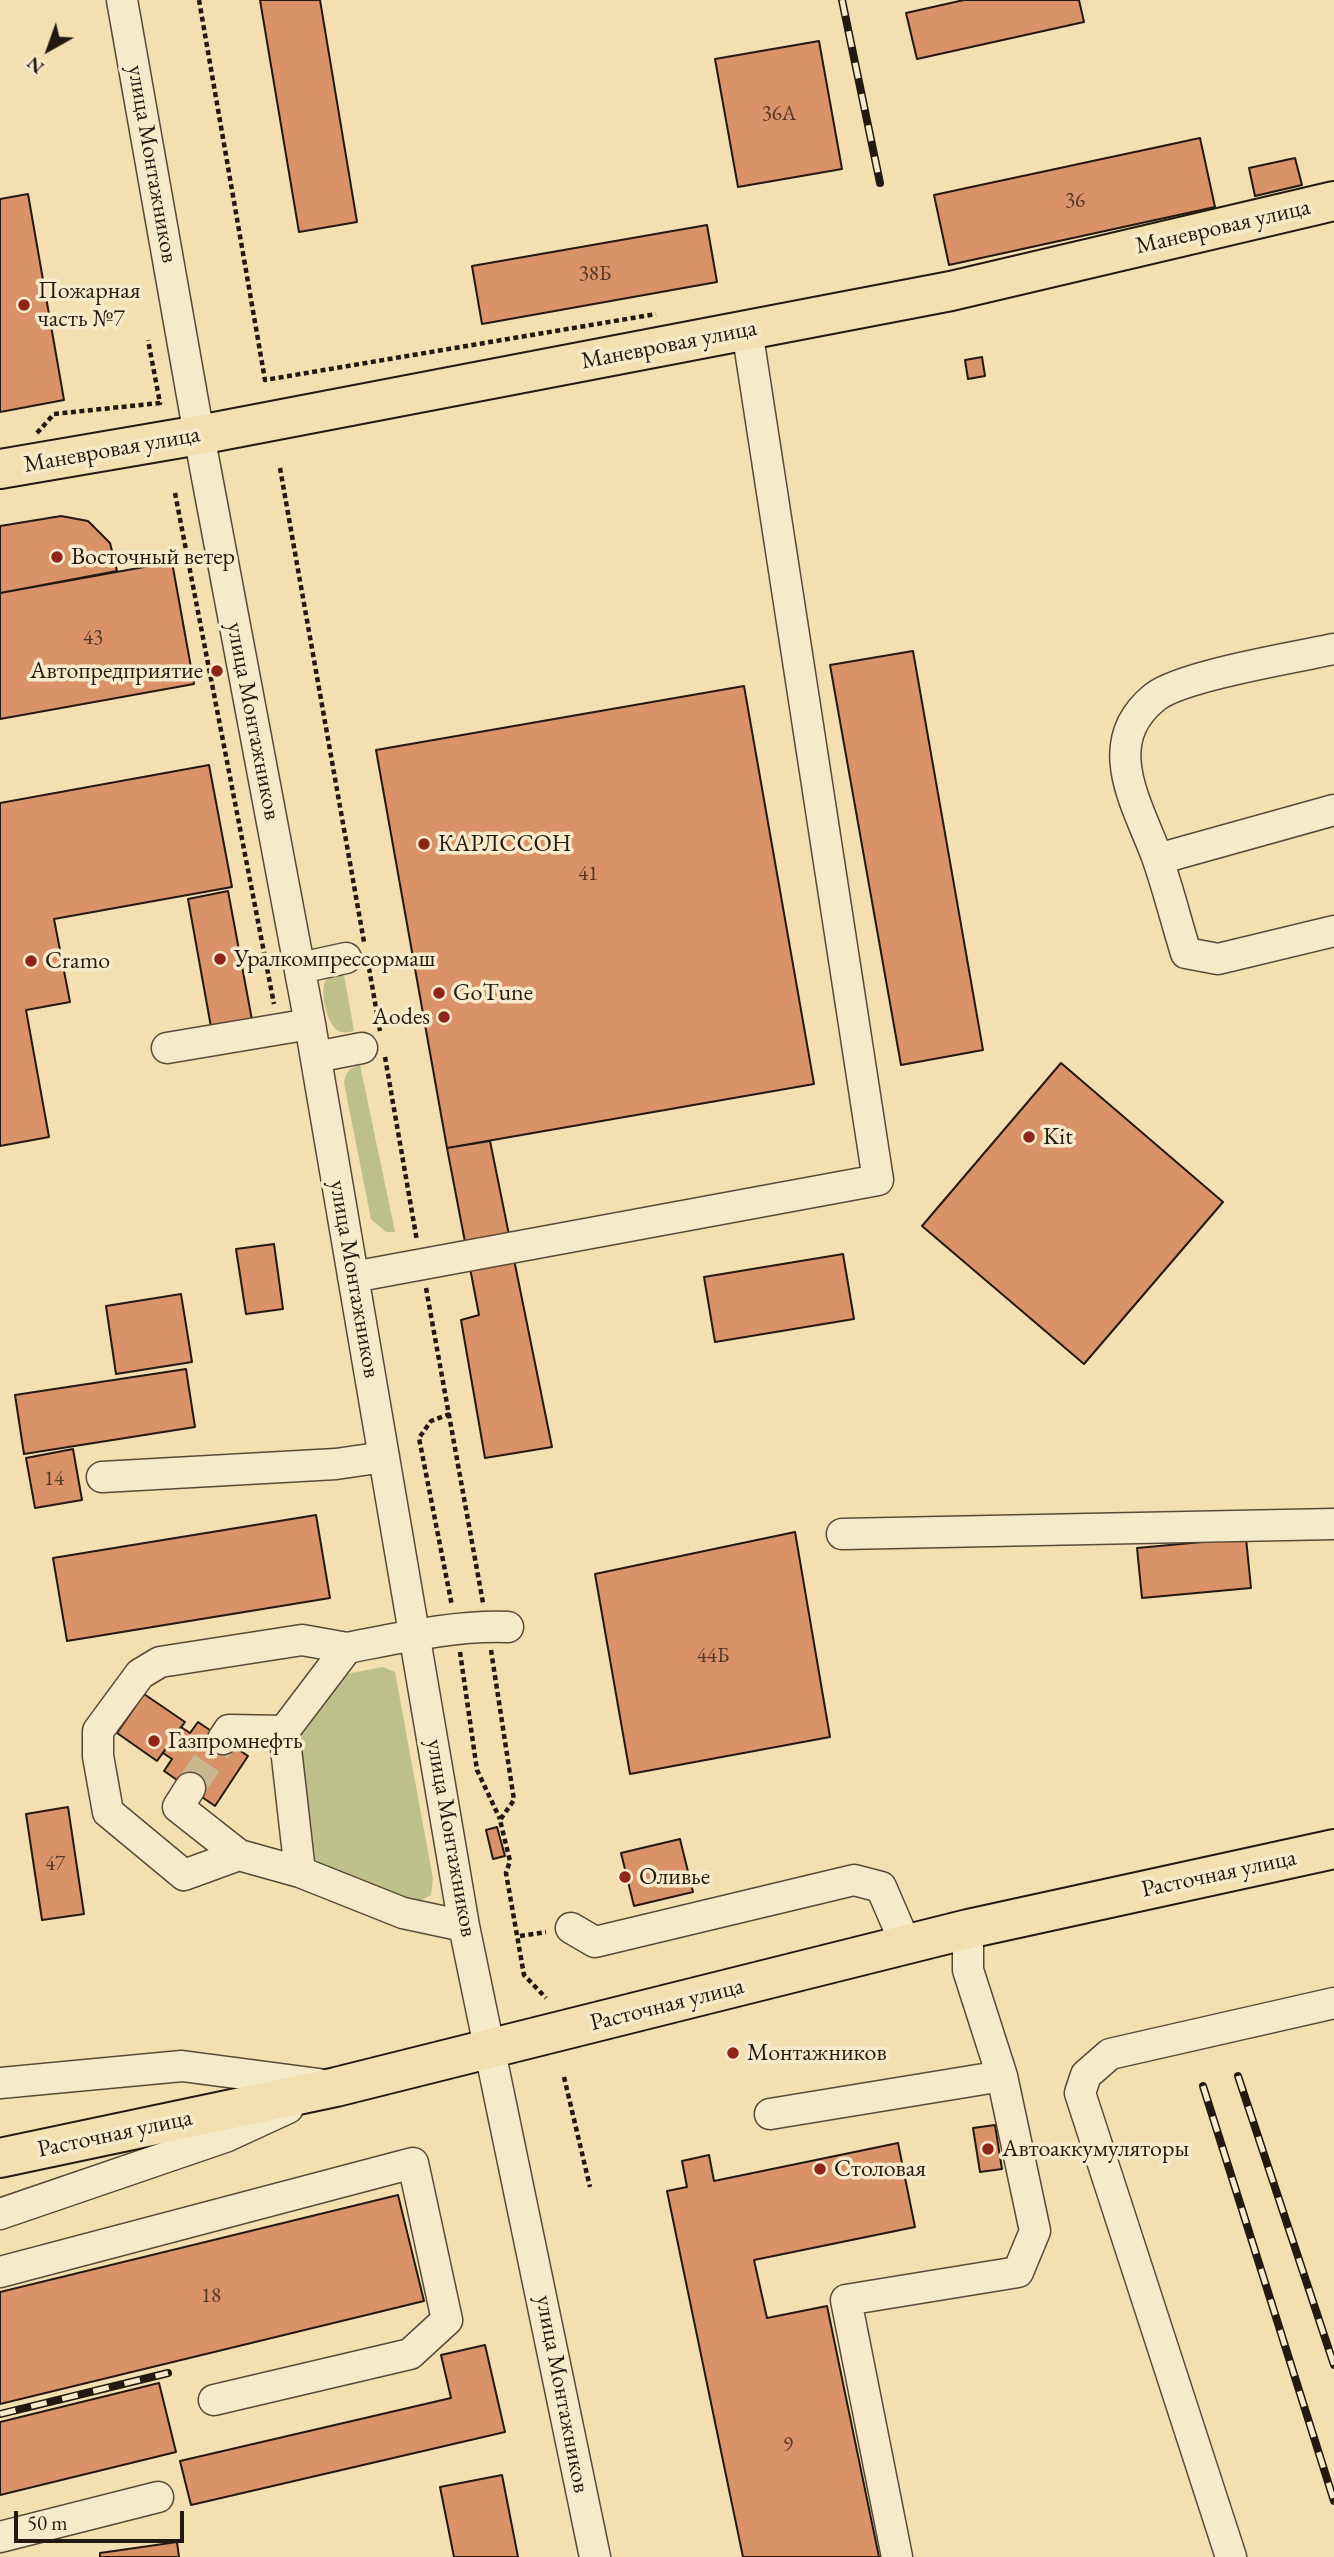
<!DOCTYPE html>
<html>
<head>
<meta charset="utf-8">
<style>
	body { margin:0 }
	#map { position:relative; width:1334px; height:2557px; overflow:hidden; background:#f3dfaf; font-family:"EB Garamond",serif }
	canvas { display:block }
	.north { position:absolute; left:14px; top:14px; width:70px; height:70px; -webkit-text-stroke:5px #f7eacb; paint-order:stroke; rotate:220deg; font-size:19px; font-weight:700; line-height:28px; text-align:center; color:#241910 }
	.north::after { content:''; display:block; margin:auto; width:24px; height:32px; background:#241910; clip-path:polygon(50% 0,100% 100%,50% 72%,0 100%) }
	.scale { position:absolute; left:14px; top:2511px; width:170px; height:32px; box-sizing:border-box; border:4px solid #241910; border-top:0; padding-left:9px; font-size:21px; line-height:24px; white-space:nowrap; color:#241910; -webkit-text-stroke:5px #f7eacb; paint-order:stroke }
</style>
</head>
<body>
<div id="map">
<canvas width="1334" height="2557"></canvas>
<div class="north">N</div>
<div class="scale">50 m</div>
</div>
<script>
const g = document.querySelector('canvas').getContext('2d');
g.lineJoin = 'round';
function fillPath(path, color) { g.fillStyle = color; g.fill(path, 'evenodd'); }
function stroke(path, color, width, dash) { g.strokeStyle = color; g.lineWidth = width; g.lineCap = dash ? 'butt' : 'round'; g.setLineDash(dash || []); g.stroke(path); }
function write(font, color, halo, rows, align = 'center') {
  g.font = font + ' "EB Garamond",serif'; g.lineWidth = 7; g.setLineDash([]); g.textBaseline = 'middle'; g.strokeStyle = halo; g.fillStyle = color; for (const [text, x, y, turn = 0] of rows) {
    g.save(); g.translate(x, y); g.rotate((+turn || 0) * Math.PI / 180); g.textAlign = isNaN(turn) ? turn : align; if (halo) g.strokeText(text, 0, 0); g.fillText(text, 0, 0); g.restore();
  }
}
fillPath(new Path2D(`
	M343,969L354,1031C348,1032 343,1034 337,1030C327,1023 320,993 325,982C328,975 337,972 343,969Z
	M360,1065L395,1232H386L371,1219L344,1083C345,1072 350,1068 360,1065Z
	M383,1667L395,1672L433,1879L431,1895L412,1905L366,1891L310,1859L288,1743L336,1676Z`), '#bdc189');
const building = new Path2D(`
	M260,0H320L357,222L299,232Z
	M964,0H1079L1084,22L917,59L906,13Z
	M819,41L842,169L738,187L715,59Z
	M1200,138L1215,207L949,265L934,195Z
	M1295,158L1302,185L1255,196L1249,168Z
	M28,194L64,400L0,412V199Z
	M707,225L717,282L482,324L472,266Z
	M982,357L985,376L968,379L965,360Z
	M61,516L88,521L110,543L117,571L0,593V526Z
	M172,562L194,684L0,719V593Z
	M913,651L983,1050L901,1065L830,665Z
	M744,686L814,1084L447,1148L376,750Z
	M209,765L232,887L54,919L70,1002L26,1010L49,1137L0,1146V803Z
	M228,891L252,1020L211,1027L188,899Z
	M1061,1063L1223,1202L1084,1364L922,1226Z
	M490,1141L552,1447L485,1458L461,1320L479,1315L447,1148Z
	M274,1244L283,1309L246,1314L236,1249Z
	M843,1254L854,1319L715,1342L704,1277Z
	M181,1294L192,1362L116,1374L106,1306Z
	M186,1369L195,1427L24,1454L15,1395Z
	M73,1449L82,1500L35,1508L26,1458Z
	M316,1515L330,1598L67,1641L53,1558Z
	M795,1532L830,1737L630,1774L595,1574Z
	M1246,1538L1251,1588L1142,1598L1137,1548Z
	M144,1694L185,1722L157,1761L117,1733Z
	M198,1722L248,1756L215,1806L164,1771L172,1759L163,1753L181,1727L190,1733Z
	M68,1807L84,1914L42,1920L26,1814Z
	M497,1827L505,1856L493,1859L486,1830Z
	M680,1839L693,1892L634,1906L621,1853Z
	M995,2125L1002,2169L980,2172L973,2128Z
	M898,2143L915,2227L754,2260L767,2318L827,2306L879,2557H743L667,2191L687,2187L682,2161L709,2155L714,2181Z
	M398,2195L424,2301L0,2404V2292Z
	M485,2345L505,2432L191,2505L180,2461L451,2398L441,2355Z
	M159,2383L176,2452L0,2495V2422Z
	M502,2475L518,2557H454L440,2487Z
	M177,2542L179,2557H100V2553Z`);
fillPath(building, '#da9369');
stroke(building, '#241910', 2);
stroke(new Path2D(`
	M190,1788L223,1739`), '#cab78f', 30, [30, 15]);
const minor = new Path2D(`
	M122,0L199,435L310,1024L464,1926L595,2557
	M1334,649C1296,657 1181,676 1155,697C1098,743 1137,803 1157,857C1168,888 1176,921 1186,953L1218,959L1334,931
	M1158,859L1334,810
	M300,968L346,958
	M167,1048L310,1024
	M316,1057L362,1048
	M353,1277L878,1180L747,330
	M102,1477L336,1464L384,1457
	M842,1534L1334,1524
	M284,1731L300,1872
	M223,1739L229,1730L284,1731L347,1648C399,1638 454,1625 508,1627
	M190,1788L178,1807L239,1855L300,1872L403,1913L464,1926
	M239,1855L184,1875L108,1812L98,1756V1731L140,1674L160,1662L302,1640L347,1648
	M571,1928L595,1942L854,1880L881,1887L906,1945
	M0,2083L182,2066L319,2084
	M770,2114L1002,2076L968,1970V1929
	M0,2214L225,2137L288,2108
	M0,2272L413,2163L447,2320L410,2354L214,2400
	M0,2537L158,2497
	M897,2557L846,2300L1018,2272L1035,2231L1002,2076
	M1231,2557L1080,2093L1086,2075L1110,2054L1334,2003`);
const major = new Path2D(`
	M0,469L199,435L951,291L1334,201
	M0,2158L336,2087L968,1929L1334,1849`);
stroke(minor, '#584a38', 33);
stroke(major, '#241910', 42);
stroke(new Path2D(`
	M199,0L265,380L656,314
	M37,433L54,414L160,403L148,340
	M280,468L364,942
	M175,493L274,1004
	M369,968L380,1031
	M385,1057L417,1241
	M426,1288L483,1603
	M450,1414L431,1421L419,1438L452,1606
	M491,1650L514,1800L500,1820L510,1861L506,1873L524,1975L546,1998
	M460,1652L477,1770L500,1819
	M520,1936L546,1932
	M564,2077L590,2187`), '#241910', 4.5, [5, 3.5]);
stroke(minor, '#f7eacb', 30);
stroke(major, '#f3dfaf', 38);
const rail = new Path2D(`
	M842,0L880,183
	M1238,2076L1334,2365
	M1203,2086L1334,2501
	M0,2414L168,2373`);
stroke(rail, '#241910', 8);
stroke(rail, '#f7eacb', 5, [16]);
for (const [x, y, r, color] of [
	[24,305,7,"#8f2418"],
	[57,557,7,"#8f2418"],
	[217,671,7,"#8f2418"],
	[424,844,7,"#8f2418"],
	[220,959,7,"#8f2418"],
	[31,961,7,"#8f2418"],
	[439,993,7,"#8f2418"],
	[444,1017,7,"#8f2418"],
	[1029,1137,7,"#8f2418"],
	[154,1741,7,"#8f2418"],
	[625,1877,7,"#8f2418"],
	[733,2053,7,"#8f2418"],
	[988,2149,7,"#8f2418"],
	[820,2169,7,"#8f2418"]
]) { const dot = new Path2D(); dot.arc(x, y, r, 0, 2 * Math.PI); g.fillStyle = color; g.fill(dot); stroke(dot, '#f7eacb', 2.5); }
write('21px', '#523826', null, [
	["36А",779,114],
	["36",1075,201],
	["38Б",595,274],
	["43",93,638],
	["41",588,874],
	["14",54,1479],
	["44Б",713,1656],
	["47",55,1864],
	["18",211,2296],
	["9",788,2445]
]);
write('24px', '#241910', '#f7eacb', [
	["улица Монтажников",152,164,80],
	["Маневровая улица",1223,227,-13],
	["Маневровая улица",669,345,-11],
	["Маневровая улица",112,450,-10],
	["улица Монтажников",253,721,79],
	["улица Монтажников",354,1279,80],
	["улица Монтажников",451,1838,80],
	["Расточная улица",1219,1874,-12],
	["Расточная улица",667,2005,-14],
	["Расточная улица",115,2134,-12],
	["улица Монтажников",562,2394,79]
]);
write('24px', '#241910', '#f7eacb', [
	["Пожарная",38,291],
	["часть №7",38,319],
	["Восточный ветер",71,557],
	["Автопредприятие",203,671,"right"],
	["КАРЛССОН",438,844],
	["Уралкомпрессормаш",234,959],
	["Cramo",45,961],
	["GoTune",453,993],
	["Aodes",430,1017,"right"],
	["Kit",1043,1137],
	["Газпромнефть",168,1741],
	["Оливье",639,1877],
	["Монтажников",747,2053],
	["Автоаккумуляторы",1002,2149],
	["Столовая",834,2169]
], 'left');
</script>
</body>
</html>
